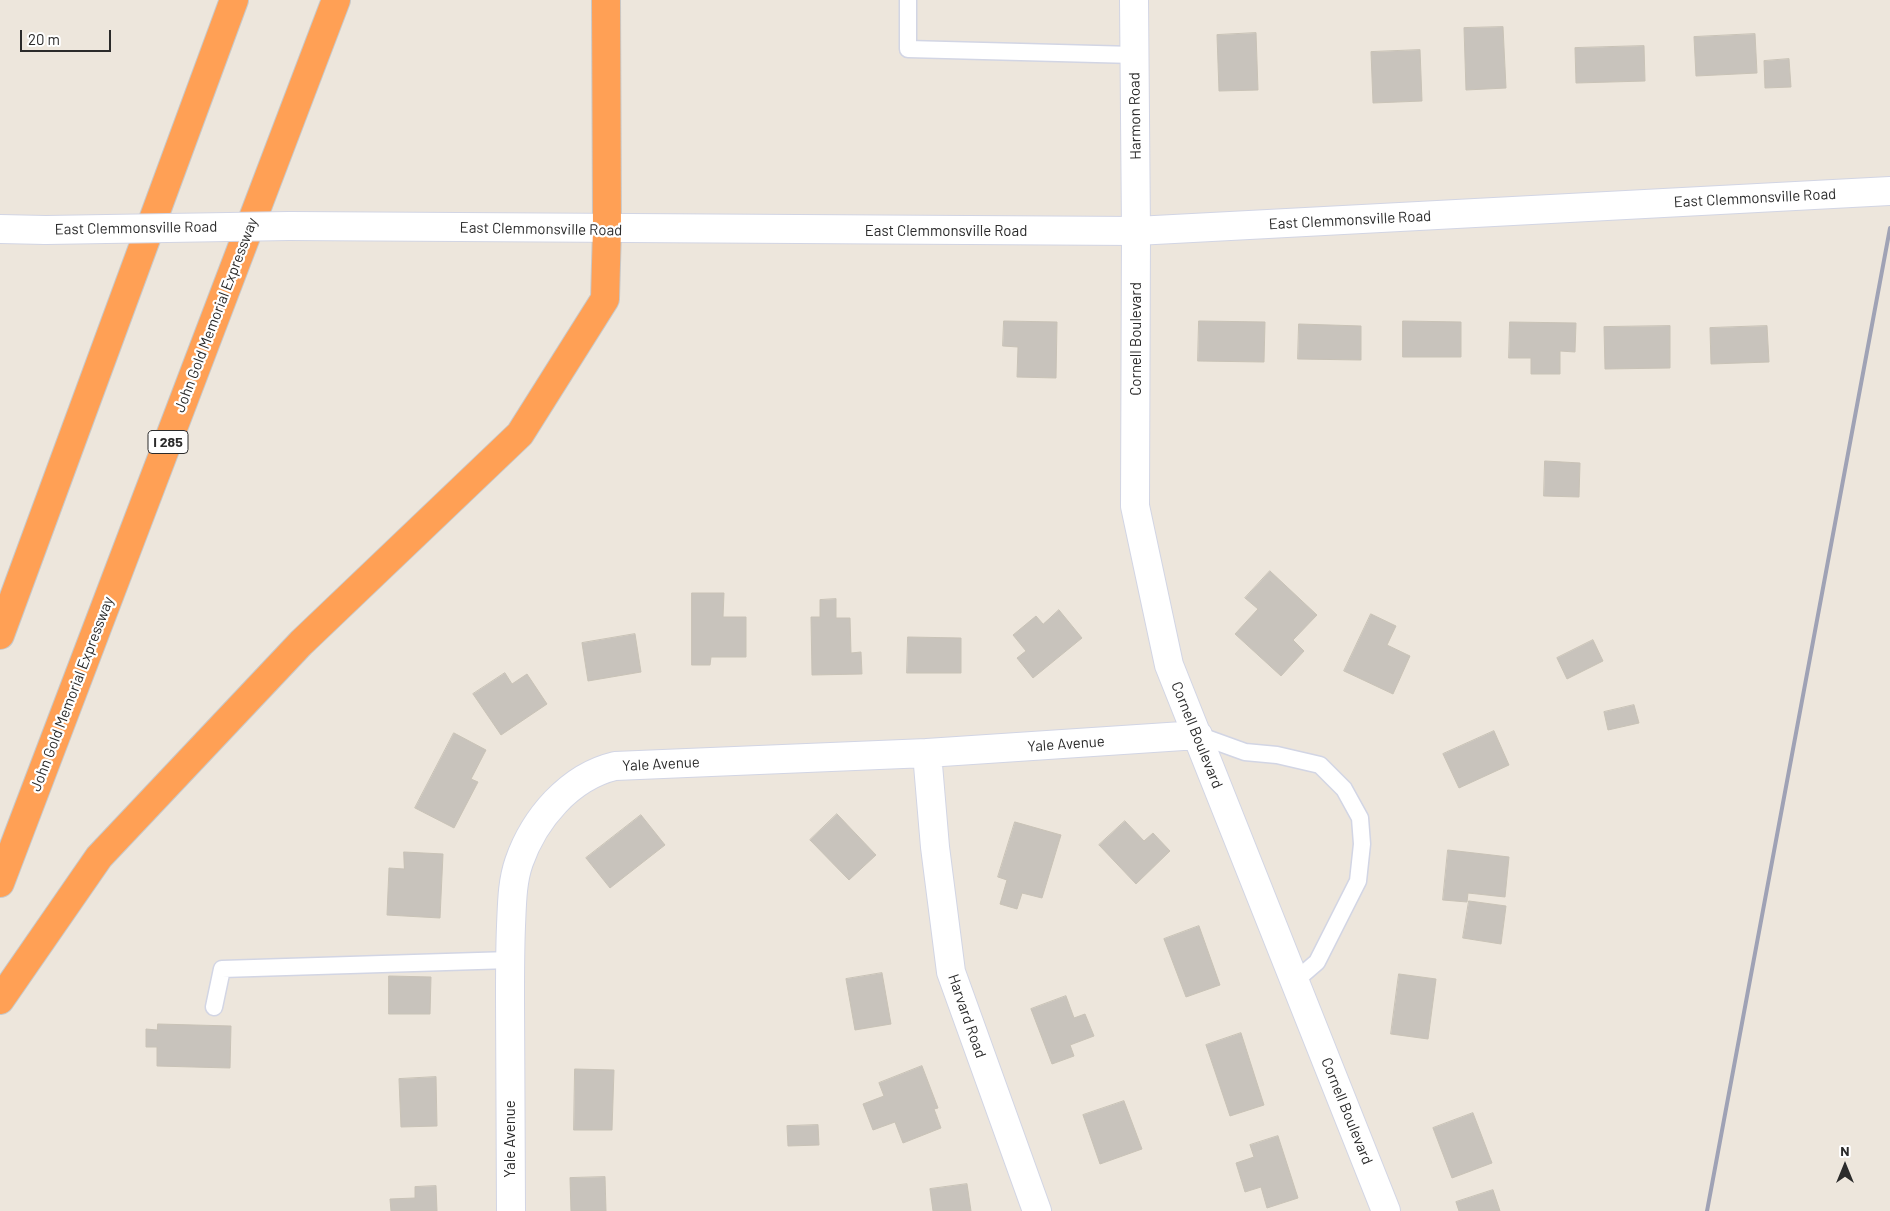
<!DOCTYPE html>
<html>
<head>
<meta charset="utf-8">
<style>
	body { margin:0 }
	#map { position:relative; width:1890px; height:1211px; overflow:hidden; background:#ede6dc; font-family:Barlow,sans-serif }
	canvas { display:block }
	.north { position:absolute; left:1820px; top:1141px; width:50px; height:50px; -webkit-text-stroke:4px #fff; paint-order:stroke; rotate:0deg; font-size:14px; font-weight:700; line-height:20px; text-align:center; color:#2b2b2b }
	.north::after { content:''; display:block; margin:auto; width:18px; height:22px; background:#2b2b2b; clip-path:polygon(50% 0,100% 100%,50% 72%,0 100%) }
	.scale { position:absolute; left:20px; top:30px; width:91px; height:22px; box-sizing:border-box; border:2px solid #2b2b2b; border-top:0; padding-left:6px; font-size:15px; line-height:18px; white-space:nowrap; color:#2b2b2b; -webkit-text-stroke:4px #fff; paint-order:stroke }
</style>
</head>
<body>
<div id="map">
<canvas width="1890" height="1211"></canvas>
<div class="north">N</div>
<div class="scale">20 m</div>
</div>
<script>
const g = document.querySelector('canvas').getContext('2d');
g.lineJoin = 'round';
function fillPath(path, color) { g.fillStyle = color; g.fill(path, 'evenodd'); }
function stroke(path, color, width, dash) { g.strokeStyle = color; g.lineWidth = width; g.lineCap = dash ? 'butt' : 'round'; g.setLineDash(dash || []); g.stroke(path); }
function write(font, color, halo, rows, align = 'center') {
  g.font = font + ' Barlow,sans-serif'; g.lineWidth = 4.5; g.setLineDash([]); g.textBaseline = 'middle'; g.strokeStyle = halo; g.fillStyle = color; for (const [text, x, y, turn = 0] of rows) {
    g.save(); g.translate(x, y); g.rotate((+turn || 0) * Math.PI / 180); g.textAlign = isNaN(turn) ? turn : align; if (halo) g.strokeText(text, 0, 0); g.fillText(text, 0, 0); g.restore();
  }
}
const building = new Path2D(`
	M1503,27L1506,88L1466,90L1464,28Z
	M1256,33L1258,90L1219,91L1217,35Z
	M1755,34L1757,73L1696,76L1694,37Z
	M1644,46L1645,81L1576,83L1575,48Z
	M1420,50L1422,101L1373,103L1371,52Z
	M1789,59L1791,87L1765,88L1764,61Z
	M1004,321L1057,322L1056,378L1017,377L1018,347L1003,346Z
	M1199,321L1265,322L1264,362L1198,361Z
	M1403,321L1461,322V357H1403Z
	M1510,322L1576,323L1575,352L1560,351V374H1531V358H1509Z
	M1299,324L1361,326V360L1298,359Z
	M1670,326V368L1605,369L1604,327Z
	M1767,326L1769,362L1711,364L1710,328Z
	M1545,461L1580,463L1579,497L1544,496Z
	M1270,571L1317,615L1293,640L1304,651L1281,676L1235,634L1258,609L1245,598Z
	M692,593H724L723,617H746V657H711L710,665H692Z
	M836,599V618H850L851,653L861,652L862,674L812,675L811,617H820V600Z
	M1059,610L1082,638L1033,678L1017,658L1026,651L1013,635L1036,616L1043,624Z
	M1371,614L1396,626L1387,645L1410,656L1393,694L1344,671Z
	M635,634L641,672L588,681L582,643Z
	M908,637L961,638V673H907Z
	M1593,640L1603,661L1567,679L1557,658Z
	M505,673L512,684L527,674L547,704L501,735L473,694Z
	M1634,705L1639,723L1608,730L1604,712Z
	M1494,731L1509,765L1459,788L1443,754Z
	M454,733L486,750L471,779L478,782L454,828L415,808Z
	M837,814L876,855L849,880L810,840Z
	M641,815L665,845L610,888L586,858Z
	M1125,821L1144,841L1153,833L1170,851L1136,884L1099,845Z
	M1015,822L1061,835L1042,898L1022,893L1017,909L1000,904L1007,880L998,877Z
	M1448,850L1509,857L1505,897L1468,893L1467,902L1443,900Z
	M404,852L443,854L440,918L387,915L389,868L404,869Z
	M1469,901L1506,906L1501,944L1463,938Z
	M1199,926L1220,985L1186,997L1164,939Z
	M882,973L891,1024L855,1030L846,979Z
	M1399,974L1436,979L1428,1039L1391,1034Z
	M389,976L431,977L430,1014H389Z
	M1066,996L1074,1018L1085,1014L1094,1036L1070,1045L1074,1056L1052,1064L1031,1009Z
	M158,1024L231,1026L230,1068L157,1066V1047H146V1029L157,1030Z
	M1241,1033L1264,1105L1230,1116L1206,1045Z
	M922,1066L938,1108L934,1109L941,1128L903,1143L895,1122L873,1130L863,1104L884,1096L879,1083Z
	M575,1069L614,1070L612,1130H574Z
	M436,1077L437,1126L401,1127L399,1079Z
	M1124,1101L1142,1149L1100,1164L1083,1115Z
	M1473,1113L1492,1163L1452,1178L1433,1128Z
	M818,1125L819,1145L788,1146L787,1126Z
	M1278,1136L1298,1198L1267,1208L1261,1187L1245,1192L1236,1163L1254,1157L1250,1145Z
	M605,1177L606,1211H571L570,1178Z
	M967,1184L971,1211H933L930,1189Z
	M436,1186L437,1211H391L390,1199L415,1198V1187Z
	M1493,1190L1500,1211H1459L1456,1202Z`);
fillPath(building, '#c8c3bc');
stroke(building, '#c8c2b6', 1);
const lane = new Path2D(`
	M908,0V49L1134,55
	M1198,735L1245,752L1277,755L1320,765L1344,789L1360,818L1362,844L1358,881L1317,962L1295,981
	M214,1007L222,969L510,960`);
const street = new Path2D(`
	M1134,0L1136,231L1135,506L1169,665L1386,1211
	M927,753L935,847L951,972L1037,1211
	M511,1211C510,1140 510,1069 510,998C510,974 510,950 511,926C512,904 512,882 519,862C534,819 569,777 615,766L927,753L1198,735`);
const secondary = new Path2D(`
	M289,226L1136,231L1890,191
	M0,229L46,230`);
const highway = new Path2D(`
	M0,635L234,0
	M0,883L336,0
	M0,1000L99,857L301,643L520,434L605,299L607,229L606,0`);
stroke(lane, '#d2d5e4', 19);
stroke(street, '#d2d5e4', 30);
stroke(secondary, '#d2d5e4', 30);
stroke(highway, '#c8c8c8', 30);
stroke(lane, '#fff', 16);
stroke(street, '#fff', 28);
stroke(secondary, '#fff', 28);
stroke(highway, '#ffa055', 28);
stroke(new Path2D(`
	M1707,1211L1890,228`), '#9fa2b5', 4);
const secondaryBridge = new Path2D(`
	M46,230L289,226`);
stroke(secondaryBridge, '#d2d5e4', 30, []);
stroke(secondaryBridge, '#fff', 28);
for (const [x, y, w] of [
	[168,442,40]
]) { const box = new Path2D(); box.roundRect(x - w / 2, y - 11.5, w, 23, 4); g.fillStyle = '#fff'; g.fill(box); stroke(box, '#2b2b2b', 1); }
write('bold 14px', '#2b2b2b', null, [
	["I 285",168,442]
]);
write('15px', '#2b2b2b', '#fff', [
	["Harmon Road",1135,116,-91],
	["East Clemmonsville Road",1755,198,-3],
	["East Clemmonsville Road",1350,220,-3],
	["East Clemmonsville Road",136,228,-1],
	["East Clemmonsville Road",541,229,1],
	["East Clemmonsville Road",946,231],
	["John Gold Memorial Expressway",216,315,-69],
	["Cornell Boulevard",1136,339,-90],
	["John Gold Memorial Expressway",72,694,-69],
	["Cornell Boulevard",1197,735,68],
	["Yale Avenue",1066,744,-4],
	["Yale Avenue",661,764,-3],
	["Harvard Road",967,1016,71],
	["Cornell Boulevard",1347,1111,68],
	["Yale Avenue",510,1139,-90]
]);
</script>
</body>
</html>
